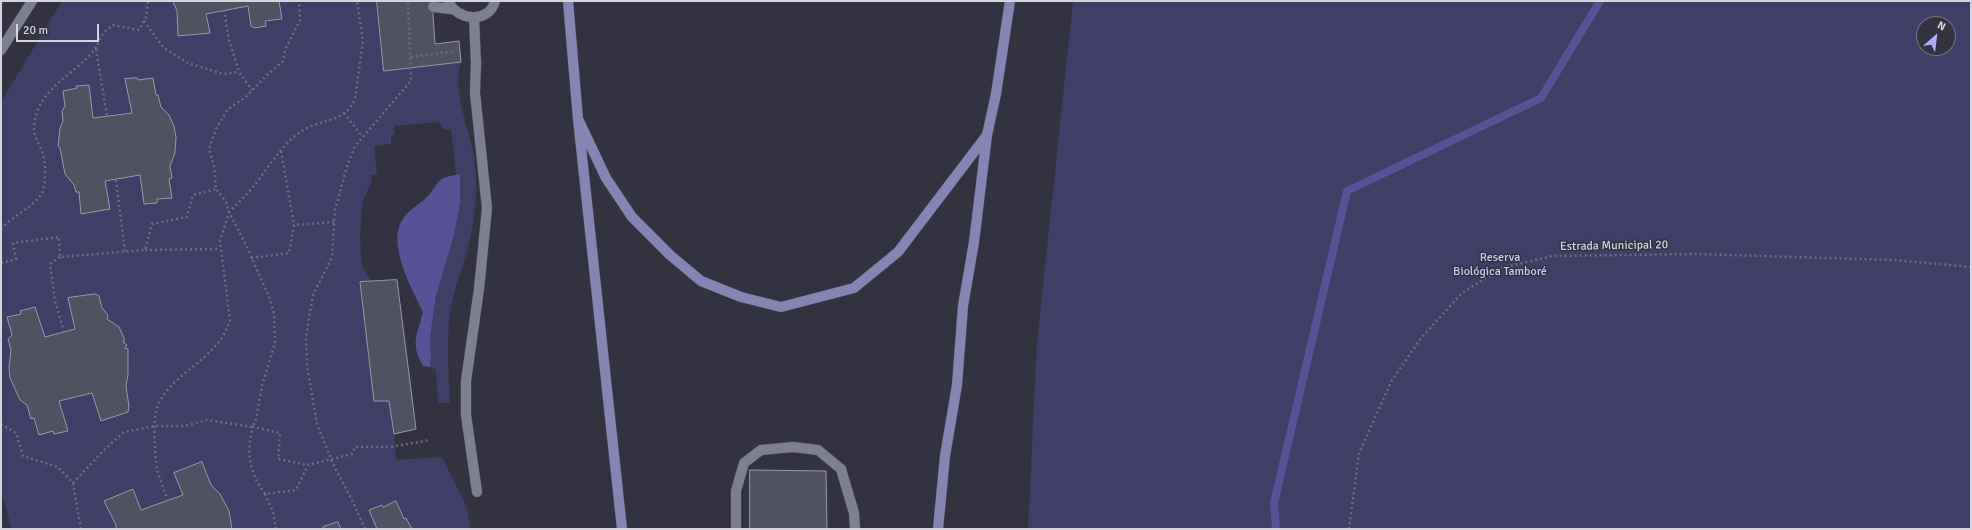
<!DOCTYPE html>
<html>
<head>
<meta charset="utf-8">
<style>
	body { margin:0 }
	#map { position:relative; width:1972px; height:530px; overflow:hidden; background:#323240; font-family:Signika,sans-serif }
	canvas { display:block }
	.frame { position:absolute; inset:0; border:2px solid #d4d4dd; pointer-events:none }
	.north { position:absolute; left:1916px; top:16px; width:40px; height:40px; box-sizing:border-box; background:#323240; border:1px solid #73737f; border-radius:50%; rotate:28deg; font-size:11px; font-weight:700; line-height:16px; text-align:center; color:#d4d4dd }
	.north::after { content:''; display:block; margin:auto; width:14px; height:18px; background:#b0aefa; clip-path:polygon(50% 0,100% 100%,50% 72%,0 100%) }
	.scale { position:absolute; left:16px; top:24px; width:83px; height:18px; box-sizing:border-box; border:2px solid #d4d4dd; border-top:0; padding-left:5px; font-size:12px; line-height:14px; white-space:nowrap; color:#d4d4dd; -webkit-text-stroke:3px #323240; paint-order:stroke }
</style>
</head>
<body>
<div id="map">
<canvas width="1972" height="530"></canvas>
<div class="frame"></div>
<div class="north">N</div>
<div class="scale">20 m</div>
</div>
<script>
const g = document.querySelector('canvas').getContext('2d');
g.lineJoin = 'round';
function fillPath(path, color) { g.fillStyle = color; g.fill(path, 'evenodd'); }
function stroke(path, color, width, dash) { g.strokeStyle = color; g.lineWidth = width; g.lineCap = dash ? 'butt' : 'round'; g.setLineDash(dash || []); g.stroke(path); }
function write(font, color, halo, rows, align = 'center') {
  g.font = font + ' Signika,sans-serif'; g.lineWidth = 3; g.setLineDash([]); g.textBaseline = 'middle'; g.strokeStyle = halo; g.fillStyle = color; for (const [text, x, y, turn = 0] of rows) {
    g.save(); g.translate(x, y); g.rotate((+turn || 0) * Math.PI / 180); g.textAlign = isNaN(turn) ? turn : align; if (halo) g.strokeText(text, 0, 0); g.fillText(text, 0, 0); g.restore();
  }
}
fillPath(new Path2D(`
	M62,1H377L384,71L461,62C452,94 469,126 474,157C478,184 476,213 470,239C466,259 458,278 453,297C445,332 449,368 450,403H438L436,370L430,367L431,356L430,338L436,296L454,235L460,204V174L456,175L451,129L443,130L440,122L394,126L395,134L391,136V144L374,146L377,175H371L372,182L364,198L362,208L360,238L362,266L371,281L360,282L374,400L389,401L394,434L396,460L442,457L467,507L470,529H12L1,493V102Z
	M1073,1H1971V529H1028L1037,342ZM1924,24H1948V48H1924Z`), '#3f3e66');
fillPath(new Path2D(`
	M460,174V204L454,235L436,296L430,338L431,356L430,367L423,366C410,342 417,337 423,312C412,288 385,242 404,217C411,208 422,203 429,195C432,192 434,188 436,185C442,176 451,176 460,174Z`), '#575295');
stroke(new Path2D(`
	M1276,529L1274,503L1347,191L1541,98L1600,1`), '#575295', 8);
const building = new Path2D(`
	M173,1H279L282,19L265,21L266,26L254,28L251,26L248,6L206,14L210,33L178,36L177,11Z
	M377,1H432L435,44L459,41L461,62L384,71Z
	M137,78L138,80L153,78L156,95H158L161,107L169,115L174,126L176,137L175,153L170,166L172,178L169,179L172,198L157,199V203L144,204L140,175L105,181L110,209L81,214L79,192H76L74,185L65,174L60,148L58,146L60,128L63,121L62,111L65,106L63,91L77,88L76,86L89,85L93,118L132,113L125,79Z
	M397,280L416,429L394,434L389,401H374L360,282Z
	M96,294L99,296L102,308L108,315L107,319L119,327L124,338V343L127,345L125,348L128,349V375L126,386L129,407L128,412L101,421L92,393L59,401L68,431L54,434L53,431L39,435L34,418L31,419L27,405L20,400L10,378L9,367L11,350L8,339L12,335L7,317L21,314L20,311L35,307L45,337L75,329L68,298Z
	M202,462L211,485L220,494L229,511L232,529H116V525L104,501L133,489L141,510L183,495L174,473Z
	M750,470L826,471L827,529H750Z
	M396,501L404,519L406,518L412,529H377L369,510L382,505L383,507Z
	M338,522L341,529H323V527Z`);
fillPath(building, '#515261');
stroke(building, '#9898aa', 1);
const minor = new Path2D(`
	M448,1C457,21 489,24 495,1
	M433,7L451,9
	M474,18L476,63L475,93L487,208L479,289L466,381V415L477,492
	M1,50L32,1
	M736,529V491L744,463L761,450L793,447L818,450L841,469L854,513L855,529`);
const major = new Path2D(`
	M568,1L578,119L622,529
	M578,119L606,178L632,217L670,255L701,281L741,297L781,307L854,288L898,252L987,135
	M938,529L945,456L957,385L963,306L974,242L987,135L996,94L1010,1`);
stroke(minor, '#4e4e5a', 11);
stroke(major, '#4e4e5a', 11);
stroke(new Path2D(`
	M224,10L229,40L239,72L252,90
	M144,21L164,48L188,63L223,74L239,72
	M96,49L107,116
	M411,57L456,51
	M344,113L362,136
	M281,151L294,225
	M116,180L125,252
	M1,229C13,215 32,209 42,193C46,186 46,159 42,151C39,144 34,137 34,129C35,89 75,75 95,49C98,45 99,40 102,35C104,31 110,28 113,25L139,30L146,17L148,1
	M145,250L220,249
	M60,257L50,264L55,301L64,332
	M251,258L289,253L294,225L335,222
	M1,263L16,259L13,243L59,237L60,257L145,250L152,224L187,217L193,195L216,189
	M1,424L16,433L23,456L58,467L73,483L81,529
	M73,483L104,450L124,432L155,426H184L207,420L253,427L256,419L262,386L275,343L274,314L270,299L247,247L229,212C237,204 245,197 252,188C268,169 281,144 302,131C322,118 345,123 355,99L363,41L357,1
	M265,494C249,472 246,453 253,427L280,433L278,459L308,465
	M168,501C164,490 160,480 157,469C155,458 153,421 156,411C161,392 180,377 195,365C211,352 224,340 230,320L220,241L229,212L226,202L216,189L214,166L209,149L216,129L228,109L246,97L267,75L283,61L285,50L300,20L299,1
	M276,529L273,512L265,494L296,490L308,465L352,454L355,447H390L430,440
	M365,529L352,500L333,464L317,424L307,365L306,337L313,295L332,257L335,210L348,163L355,146L411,81L408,1
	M1349,529L1359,453L1392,380L1422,337L1462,293L1501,268L1552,256L1696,254L1894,260L1971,267`), '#6c6c78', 2.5, [2, 3]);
stroke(minor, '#7e7f90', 10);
stroke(major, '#8584b3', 10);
write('12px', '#d4d4dd', '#323240', [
	["Estrada Municipal 20",1614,246,-1]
]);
write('12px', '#cdcdf5', '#323240', [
	["Reserva",1500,258],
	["Biológica Tamboré",1500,272]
]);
</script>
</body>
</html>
